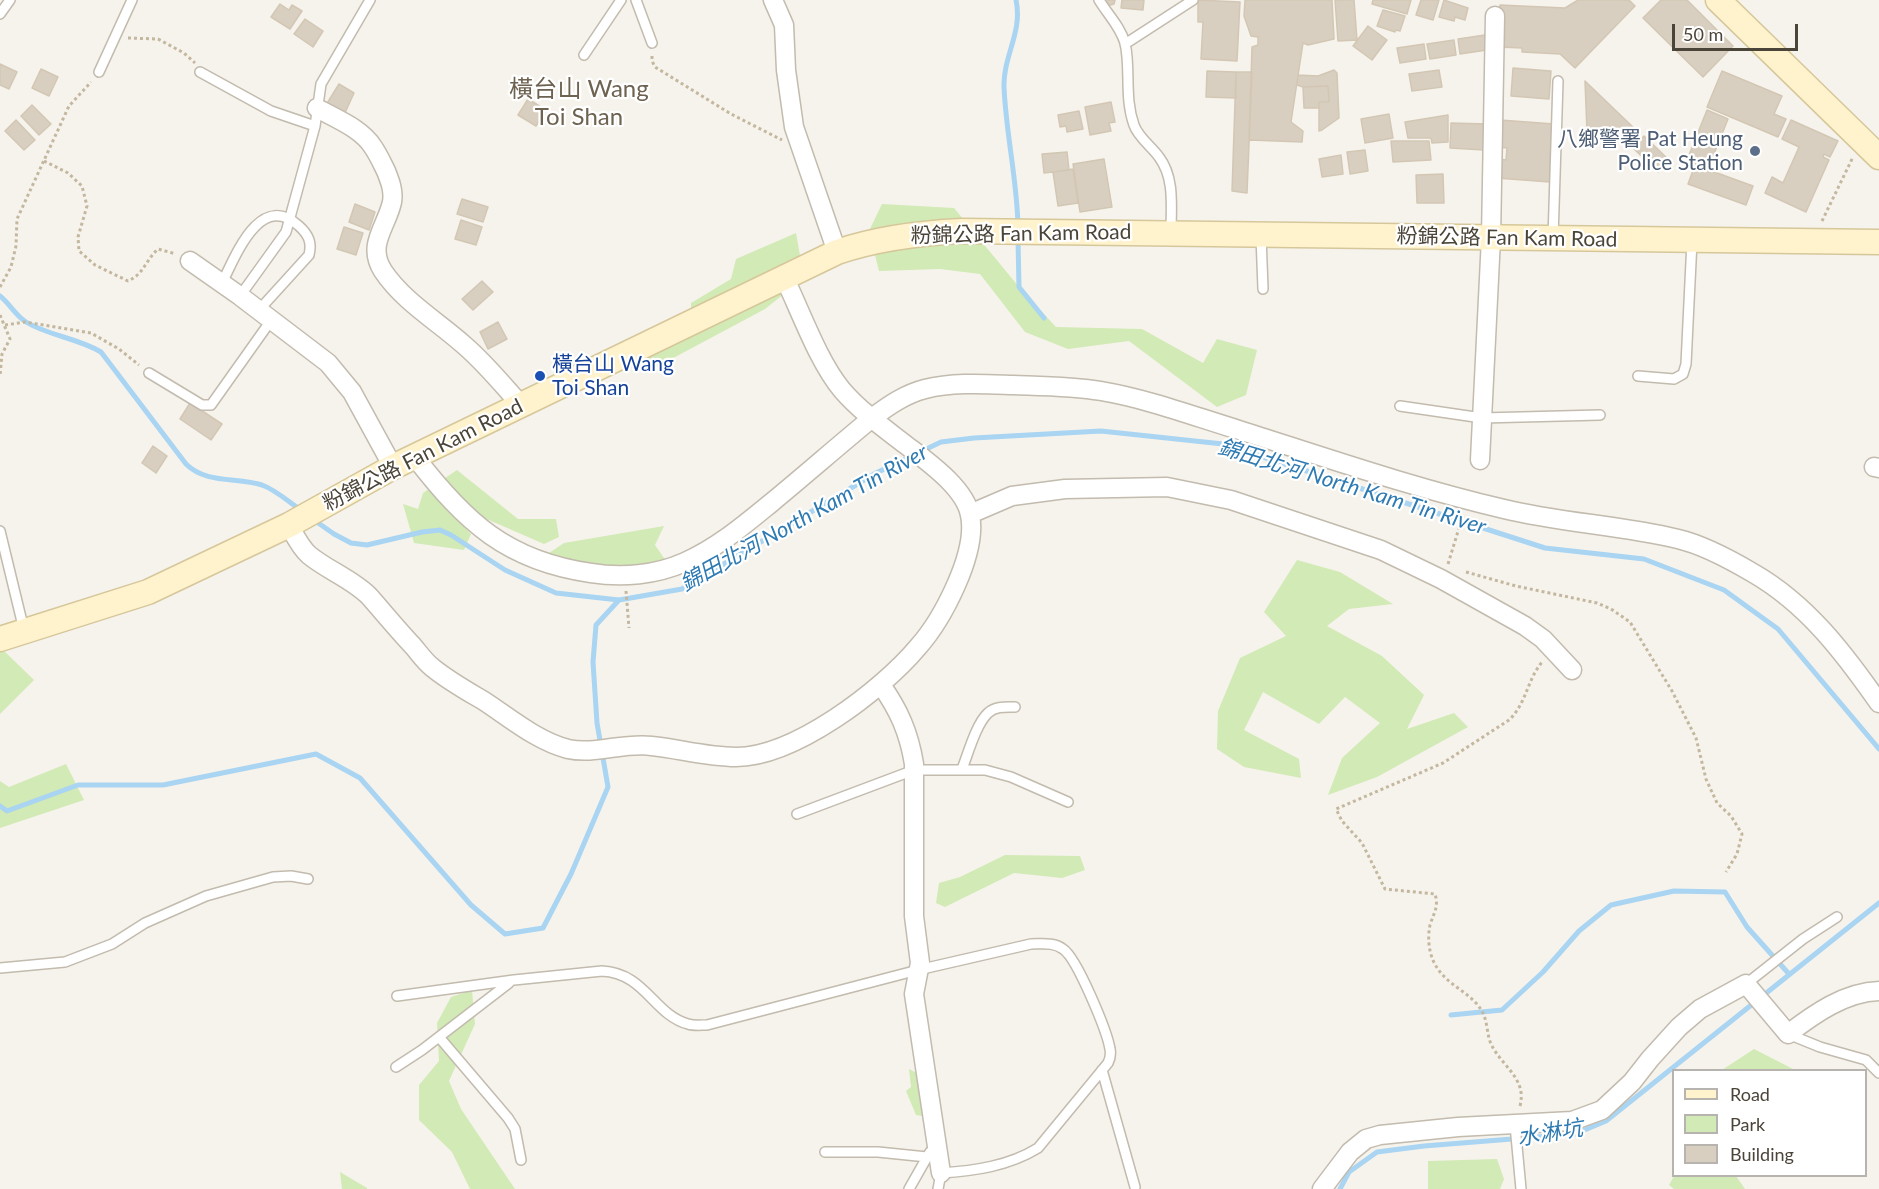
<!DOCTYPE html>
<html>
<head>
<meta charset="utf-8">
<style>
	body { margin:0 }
	#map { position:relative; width:1879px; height:1189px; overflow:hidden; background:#f6f3ec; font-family:Lato,sans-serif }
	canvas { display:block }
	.legend { position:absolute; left:1672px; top:1069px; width:195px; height:108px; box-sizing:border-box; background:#fff; border:2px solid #b7b4b0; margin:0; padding:8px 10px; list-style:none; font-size:18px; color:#4b4439 }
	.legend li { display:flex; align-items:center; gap:12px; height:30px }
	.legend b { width:30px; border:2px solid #b7b4b0 }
	.scale { position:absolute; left:1672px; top:24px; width:126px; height:27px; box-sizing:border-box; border:3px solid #4b4439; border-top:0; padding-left:8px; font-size:18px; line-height:21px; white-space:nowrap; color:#4b4439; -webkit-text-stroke:4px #fff; paint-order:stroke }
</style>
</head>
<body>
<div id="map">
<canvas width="1879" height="1189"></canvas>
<ul class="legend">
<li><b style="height:8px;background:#fff3cd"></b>Road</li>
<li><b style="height:16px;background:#d2eab5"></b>Park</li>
<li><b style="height:16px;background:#d8cfc1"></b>Building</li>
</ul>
<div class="scale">50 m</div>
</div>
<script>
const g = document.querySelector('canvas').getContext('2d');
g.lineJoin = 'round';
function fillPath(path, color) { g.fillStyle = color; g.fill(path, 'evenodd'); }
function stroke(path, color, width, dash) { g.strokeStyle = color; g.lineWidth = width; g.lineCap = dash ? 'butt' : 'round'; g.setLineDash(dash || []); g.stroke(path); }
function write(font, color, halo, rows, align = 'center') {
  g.font = font + ' Lato,"Noto Sans TC",sans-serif'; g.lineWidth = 4.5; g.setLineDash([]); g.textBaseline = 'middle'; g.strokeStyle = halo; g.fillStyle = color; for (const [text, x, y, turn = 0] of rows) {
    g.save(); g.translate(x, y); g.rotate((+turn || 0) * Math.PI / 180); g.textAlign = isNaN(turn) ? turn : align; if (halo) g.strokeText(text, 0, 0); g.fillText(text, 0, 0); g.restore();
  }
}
fillPath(new Path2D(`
	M882,204L954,208L1019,287L1056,327L1142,329L1203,363L1217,339L1257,350L1246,395L1217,407L1129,341L1068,349L1025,332L980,274L940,269L879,271L869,231Z
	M796,233L804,278L765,309L647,372L644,358L691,335V303L731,279L736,259Z
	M457,470L518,519H556L559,537L544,544L482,517L454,516L471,534L464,550L414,543L403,504L418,509L423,493Z
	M664,526L655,545L666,561L631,566L572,565L549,553L564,543Z
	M1297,560L1340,572L1393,604L1349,609L1327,626L1382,656L1424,695L1407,729L1454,713L1468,727L1377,777L1328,795L1342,758L1380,723L1345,697L1319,724L1263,692L1244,730L1299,759L1301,778L1244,767L1217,749L1218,711L1240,658L1286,636L1264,612Z
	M0,647L34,680L0,714Z
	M66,764L84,800L0,828V781L9,787Z
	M1005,855L1080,856L1085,870L1062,878L1014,873L945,907L936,903L939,883L960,877Z
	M472,990L475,1024L449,1081L461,1109L515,1189H470L452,1152L419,1120V1085L439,1061L437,1023L451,997Z
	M1754,1049L1795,1070H1722Z
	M909,1069L919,1074L930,1100L922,1116L916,1115L906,1091L911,1087Z
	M1497,1159L1504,1179L1500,1189H1428V1161Z
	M340,1172L367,1188V1189H342Z
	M1674,1176H1736L1745,1189H1674L1669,1185Z`), '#d2eab5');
stroke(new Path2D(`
	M1016,0C1023,32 1003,56 1004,87C1006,134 1017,179 1018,226
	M1018,239L1019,287L1044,318
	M0,296C10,304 15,315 26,322C49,336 78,338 101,352L186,464C206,484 237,477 262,485C276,490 289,502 302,511
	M314,520L334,534L351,543L367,545L422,532L440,530L451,535L505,570L556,593L619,600L682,589L876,473L941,442L974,438L1101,431L1223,444L1545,548L1644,559L1724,590L1778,629L1879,749
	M0,806L7,811L78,785H163L316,754L360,778L471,905L505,934L543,928L571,874L608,787L597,723L593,662L596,625L619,600
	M1451,1015L1502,1010L1543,972L1579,931L1611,905L1674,891L1725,892L1747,927L1789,974
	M1340,1189L1349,1172L1377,1152L1424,1146L1575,1134L1606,1121L1879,903`), '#a9d4f2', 5);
const building = new Path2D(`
	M1103,0H1115L1114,4L1107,6Z
	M1122,0H1144L1143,10L1121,8Z
	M1198,0L1240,2L1237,61L1201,59L1203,22H1198Z
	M1245,0H1332L1334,39L1308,45L1303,43L1291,122L1303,131L1302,142L1249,140L1252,47L1258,45V37L1251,36L1244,16Z
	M1335,0H1354L1357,40L1338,41Z
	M1373,0H1411L1407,14L1372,4Z
	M1421,0H1439L1433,20L1416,15Z
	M1444,0L1468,8L1465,20L1455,17L1454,21L1439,17Z
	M1578,0H1629L1635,6L1575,68L1560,54L1522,52V48L1498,47L1500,5L1565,8Z
	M1661,0H1687L1733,46L1703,77L1643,18Z
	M280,4L289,10L292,5L302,11L290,29L271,17Z
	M1383,10L1405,16L1400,31L1396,30L1395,32L1377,26Z
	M305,19L323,31L313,47L294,34Z
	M1368,26L1387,40L1372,60L1353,46Z
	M1485,35L1487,50L1460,54L1458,39Z
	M1454,40L1456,55L1430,59L1427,44Z
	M1424,44L1426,59L1400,63L1397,48Z
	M0,64L17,72L9,89L0,85Z
	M1513,68L1551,71L1549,99L1511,96Z
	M41,69L58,77L49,96L32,88Z
	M1334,70L1337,73L1339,118L1322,130L1319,131V102H1329L1328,86L1303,87L1297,85L1298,75L1318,76Z
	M1439,70L1442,87L1412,91L1409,74Z
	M1207,71L1236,72V98L1206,97Z
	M1722,71L1782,96L1774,114L1786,119L1778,137L1707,107Z
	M1236,72H1252L1247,193L1232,191Z
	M1585,81L1636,130L1587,132Z
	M339,84L354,93L344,115L326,105Z
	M1328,86L1329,102H1319V108H1304L1303,87Z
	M528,99L546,110L536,126L518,115Z
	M1111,102L1115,122L1109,123L1111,131L1090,135L1085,107Z
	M32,105L51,124L39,135L21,116Z
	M1707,110L1728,119L1708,169L1687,160Z
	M1079,111L1083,129L1067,132L1066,126L1060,127L1058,115Z
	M1389,114L1393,138L1365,143L1361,119Z
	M1448,115V142L1432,143L1431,138H1408L1405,122Z
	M16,120L35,140L24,150L5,131Z
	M1500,120L1554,124L1550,182L1496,178L1498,159L1506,160L1507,148L1498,147Z
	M1791,120L1838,141L1830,157L1824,154L1823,157L1829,160L1806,212L1765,193L1772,177L1783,183L1799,147L1782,139Z
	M1451,123L1487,124L1484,150L1450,148Z
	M1644,136L1669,160L1658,172L1633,148Z
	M1391,141H1429L1431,160L1393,162Z
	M1365,150L1368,171L1350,174L1347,152Z
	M1067,152L1069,170L1044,173L1042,154Z
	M1341,155L1343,174L1322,177L1319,159Z
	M1104,159L1112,207L1080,212L1073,164Z
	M1695,165L1753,186L1746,205L1688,184Z
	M1073,169L1078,203L1058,206L1053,172Z
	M1443,174L1444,203H1417L1416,175Z
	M462,199L488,207L483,222L457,214Z
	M355,204L375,212L369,230L349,222Z
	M461,220L482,227L476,245L455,239Z
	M344,227L363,233L356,255L337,249Z
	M482,281L493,292L473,310L462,299Z
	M498,322L507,339L488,349L480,332Z
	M190,403L222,424L211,440L180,419Z
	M153,446L167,456L156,473L142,463Z`);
fillPath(building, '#d8cfc1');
stroke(building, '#d3c7b4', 1.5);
const lane = new Path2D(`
	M636,0L652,43
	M1099,0C1108,15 1120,26 1125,43C1131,69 1124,97 1134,125C1138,137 1151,146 1159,157C1175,178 1171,207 1171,232
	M0,14L10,0
	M1125,44L1193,0
	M584,55L621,0
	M99,72L132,0
	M200,72L271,111L315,126
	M1261,236L1263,289
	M1553,238L1558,81
	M222,283C236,255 260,191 299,226C309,235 312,243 309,255L259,310
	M240,296L286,232L315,126L321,84L370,0
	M149,373L202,405H211L272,319
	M1638,376L1674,379L1683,374L1686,364L1692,241
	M1400,406L1482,418L1600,415
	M0,531L24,630
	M962,769C968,754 976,724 988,713C995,706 1006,707 1015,707
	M797,814L914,770H985L1011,777L1068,802
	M0,968L65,962L112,944L145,923L206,896L273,877L291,876L308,879
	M1746,984L1803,939L1837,917
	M397,996L514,980L602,971C645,973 654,1015 688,1024C694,1026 701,1025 707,1025L918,970L1031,944C1042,944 1054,942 1063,949C1077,958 1107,1031 1110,1049C1111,1054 1110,1059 1108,1063L1038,1148C1009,1166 974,1171 941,1173L938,1189
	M1788,1034L1820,1047L1866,1060L1879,1073
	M439,1037L508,1118L515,1129L521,1160
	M396,1067L422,1050L509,983
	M1102,1070L1135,1187
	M1515,1125L1521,1189
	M825,1152H878L927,1157
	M909,1189L930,1152`);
const street = new Path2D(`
	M773,0L784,25L786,70L794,127L837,252
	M317,108C336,119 361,128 373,147C378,154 382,163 386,171C390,181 394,191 392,202C387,226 366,245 383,271C403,301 437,321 464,345C485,363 502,384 520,404
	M190,261L240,296L328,363L352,392L393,467
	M415,457C465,522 507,561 591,573C622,578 656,575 685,562C717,548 744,525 771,503C805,475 838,446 872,418C888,406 905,394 925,389C953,382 984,384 1013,385C1042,386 1072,386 1101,391C1148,399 1193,416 1239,430C1327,458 1414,488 1504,509C1561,523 1621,525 1678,539C1704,545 1731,560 1753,573C1807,604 1844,653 1879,703
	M1480,460L1491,238L1495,16
	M1874,467L1879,468
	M970,514L1012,496L1065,489L1167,487L1231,500L1381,550L1441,579L1525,626L1543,639L1572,670
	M289,525C295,536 300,547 309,555C327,570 352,579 369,596C384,613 398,630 413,646C419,653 425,662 433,668C449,681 467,691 484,701C510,718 537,741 568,749C595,755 624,742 652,746C680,749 707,757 736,757C794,757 881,691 918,647C942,620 978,553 970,515C965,488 928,462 906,445C884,428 860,411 842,390C818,361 801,312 784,277
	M881,685C899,710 909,733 914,764V916L920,963L914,994L941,1173
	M1322,1189L1350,1152L1366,1139L1380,1135L1458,1127L1572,1121L1602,1110L1632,1082L1650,1059L1679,1027L1700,1009L1746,984L1788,1034C1814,1014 1845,992 1879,991`);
const secondary = new Path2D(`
	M1718,0L1879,157
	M0,639L148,592L289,525L393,467L837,252C878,238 919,233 962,231L1879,242`);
stroke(lane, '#c2bbae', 12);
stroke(street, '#c2bbae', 21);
stroke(secondary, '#d6c79b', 27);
stroke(new Path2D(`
	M128,38L158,39L184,53L195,63
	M652,56V61L655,67L731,114L782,140
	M44,161L68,173L82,186L87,206L78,237L79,251L95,265L128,281C144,274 145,261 158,249L176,254
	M1822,221L1853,157
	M0,287L11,267L16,246L17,219L69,106L91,82
	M0,315L10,339L2,354L0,376
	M5,325L25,322L91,333L119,349L139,365
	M1448,564L1463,515
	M1466,572L1516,586L1597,603L1611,609L1630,622L1672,691L1696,738L1706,779L1717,803L1731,816L1742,834L1737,854L1726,872
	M626,591L629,628
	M1520,1106C1527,1079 1503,1067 1492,1046C1485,1033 1490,1018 1476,1003C1465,991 1447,983 1438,969C1429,957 1427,939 1430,925C1434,912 1439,907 1435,894L1385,889L1362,843L1342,821L1336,809L1443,763L1509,720C1527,703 1527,679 1543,661`), '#c4b79f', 3, [3, 3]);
stroke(lane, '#fff', 9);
stroke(street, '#fff', 18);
stroke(secondary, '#fff3cd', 24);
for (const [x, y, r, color] of [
	[1755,151,6,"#5c6f8a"],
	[540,376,6,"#1a4fb4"]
]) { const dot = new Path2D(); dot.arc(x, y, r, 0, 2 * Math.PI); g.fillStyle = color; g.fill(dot); stroke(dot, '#fff', 2); }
write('21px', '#4e5e75', '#fff', [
	["八鄉警署 Pat Heung",1743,139],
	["Police Station",1743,163]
], 'right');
write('21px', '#4b4439', '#fff', [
	["粉錦公路 Fan Kam Road",1021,234,-1],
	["粉錦公路 Fan Kam Road",1507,238,1],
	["粉錦公路 Fan Kam Road",423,455,-27]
]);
write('21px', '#164399', '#fff', [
	["橫台山 Wang",552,364],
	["Toi Shan",552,388]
], 'left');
write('italic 22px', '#2e7ab2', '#fff', [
	["錦田北河 North Kam Tin River",1352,487,17],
	["錦田北河 North Kam Tin River",804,518,-29],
	["水淋坑",1550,1133,-9]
]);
write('24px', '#6e6250', '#fff', [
	["橫台山 Wang",579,89],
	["Toi Shan",579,117]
]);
</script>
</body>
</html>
